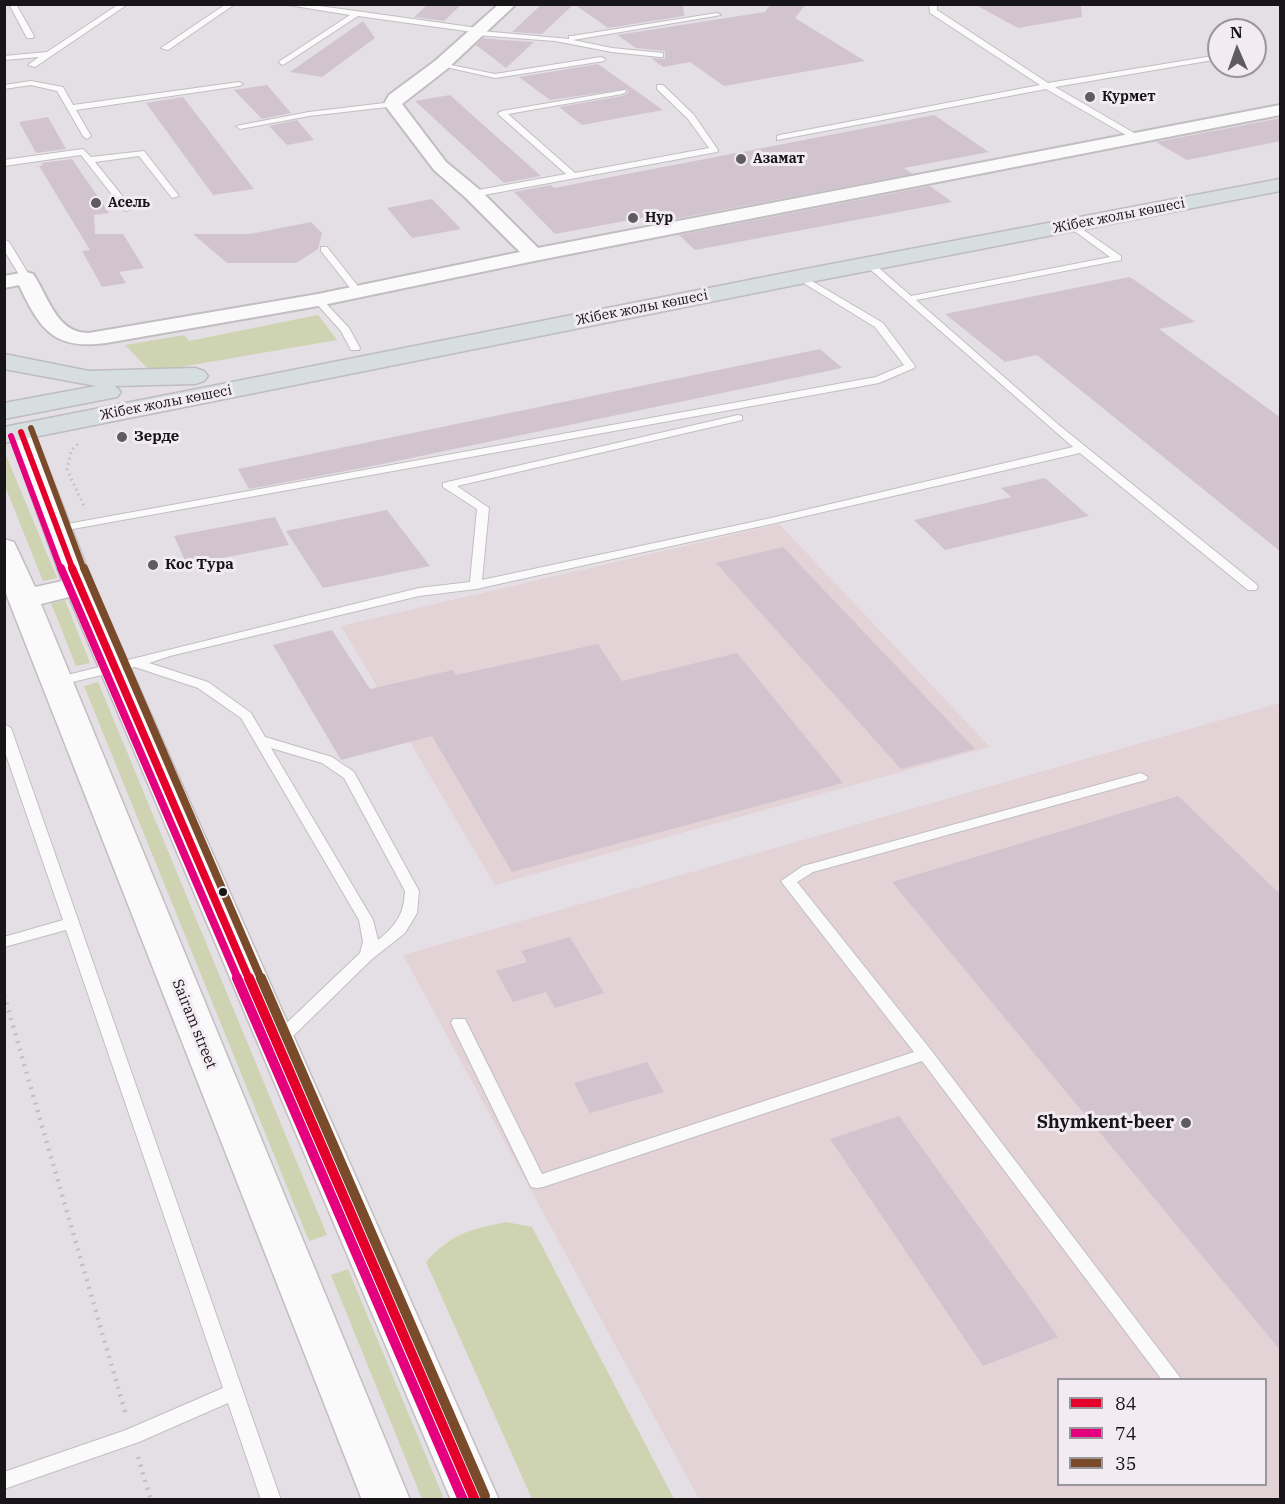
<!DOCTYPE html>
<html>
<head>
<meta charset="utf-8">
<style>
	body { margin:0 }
	#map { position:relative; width:1285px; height:1504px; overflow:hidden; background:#e4dfe4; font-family:"IBM Plex Serif",serif }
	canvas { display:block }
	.frame { position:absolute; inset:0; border:6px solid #171517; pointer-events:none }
	.legend { position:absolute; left:1057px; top:1378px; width:210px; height:108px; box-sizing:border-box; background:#f2ebf2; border:2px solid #9a959a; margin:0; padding:8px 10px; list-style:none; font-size:18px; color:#171517 }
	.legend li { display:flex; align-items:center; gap:12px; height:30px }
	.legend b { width:30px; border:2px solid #9a959a }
	.north { position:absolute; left:1207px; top:18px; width:60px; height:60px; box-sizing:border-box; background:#f2ebf2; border:2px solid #9a959a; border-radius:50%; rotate:358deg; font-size:16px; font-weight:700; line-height:24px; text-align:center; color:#171517 }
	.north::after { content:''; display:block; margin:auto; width:21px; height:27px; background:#5f5c5f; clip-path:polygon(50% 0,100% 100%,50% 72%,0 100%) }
</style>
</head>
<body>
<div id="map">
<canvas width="1285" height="1504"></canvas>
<div class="frame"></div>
<ul class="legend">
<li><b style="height:8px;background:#e4002b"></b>84</li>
<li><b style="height:8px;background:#e5007d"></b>74</li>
<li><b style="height:8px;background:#7a4b2a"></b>35</li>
</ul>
<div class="north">N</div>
</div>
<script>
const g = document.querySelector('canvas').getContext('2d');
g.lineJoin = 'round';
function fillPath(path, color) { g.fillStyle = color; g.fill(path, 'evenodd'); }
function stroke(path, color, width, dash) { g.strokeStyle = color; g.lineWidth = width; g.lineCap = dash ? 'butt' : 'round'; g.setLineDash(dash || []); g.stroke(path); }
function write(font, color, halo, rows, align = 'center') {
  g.font = font + ' "IBM Plex Serif",serif'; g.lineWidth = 6; g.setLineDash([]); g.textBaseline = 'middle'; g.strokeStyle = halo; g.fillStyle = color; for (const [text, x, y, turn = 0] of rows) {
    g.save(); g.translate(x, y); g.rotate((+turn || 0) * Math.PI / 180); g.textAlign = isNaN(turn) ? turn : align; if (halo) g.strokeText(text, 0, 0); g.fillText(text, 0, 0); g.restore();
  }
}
fillPath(new Path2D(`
	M779,524L990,747L495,885L341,626Z
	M1280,703V1499H699L403,955ZM1058,1380H1266V1484H1058Z`), '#e3d2d6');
fillPath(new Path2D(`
	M318,315L337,340L151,372L125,345L184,335L189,341Z
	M5,453L57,578L43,581L5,486Z
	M65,600L90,663L76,666L51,603Z
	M98,682L327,1235L309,1241L84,686Z
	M506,1222L532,1227L674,1499H532L426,1262C452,1233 469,1230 506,1222Z
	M348,1269L444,1499H422L331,1275Z`), '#ced3b2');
fillPath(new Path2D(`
	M428,4H462L444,21L414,17Z
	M542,4H574L542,34L512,32Z
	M574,4H683L684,16L608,28Z
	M771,4H806L795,18L865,61L724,86L690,62L663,67L651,58L665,59V51L636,48L617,35L765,12Z
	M974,4H1081L1082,17L1018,28Z
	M363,21L375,38L322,77L290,72Z
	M483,38L503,40L534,42L506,68L476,45Z
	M598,64L663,110L582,125L559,107L622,96L628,93L627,89L550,100L519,77Z
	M267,85L291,113L262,119L234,90Z
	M450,95L489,130L541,176L504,183L415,101Z
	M183,97L254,189L213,195L146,103Z
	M934,115L989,152L904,168L913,174L664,221L657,215L555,234L514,192L551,185L554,188Z
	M48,117L66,149L36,153L19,122Z
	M1281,118V141L1187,160L1156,142Z
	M297,120L314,140L287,145L269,126Z
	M72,159L109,213L94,215L95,234H123L144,268L119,272L126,283L102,287L82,251L90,250L39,166L43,165L41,163Z
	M930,186L952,202L695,250L679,235Z
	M432,199L461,229L412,238L387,208Z
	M311,222L322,233L318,249L296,263H227L193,234H250Z
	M1130,277L1195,322L1159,329L1281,418V552L1037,355L1005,362L945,314Z
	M820,349L842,368L373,466L249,489L238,469Z
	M1045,478L1089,516L945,550L914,520L1011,497L1001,488Z
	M387,510L430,566L323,588L286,531Z
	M275,517L289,545L187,565L174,536Z
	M783,547L975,749L901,769L716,563Z
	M332,630L370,689L453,670L456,675L598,644L622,681L737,653L843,783L512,872L432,736L341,760L273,645Z
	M1178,796L1281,895V1351L892,882Z
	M570,937L604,993L555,1008L546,992L513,1002L496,971L527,962L521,951Z
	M647,1062L664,1092L590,1113L574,1083Z
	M899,1116L1058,1337L983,1366L830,1139Z`), '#d2c4cf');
const service = new Path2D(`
	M9,4H16L34,36L33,38H27Z
	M119,4H128L35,67L28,65L39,57L4,60V56L47,52Z
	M226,4H235L168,50L161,48Z
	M282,4H305L478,28L481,31L569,39V36H572L717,13L721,15L573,40L612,48L663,53V57H660L612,52L555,41L476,35H473V32L358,16L283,65L279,63L280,61L350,15Z
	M929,4H937V10L1048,83L1219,55V59L1055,87L1141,137V141L1138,142L1046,89L777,140V136L780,135L1040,85L930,13Z
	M601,57L605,59L604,61L495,78L437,65L441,63L495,74Z
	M31,81L63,87L73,105L239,82L243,84L239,86L76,110L91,136L87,139L83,136L57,91L31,85L4,89V85Z
	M657,85H663L694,115L718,150L717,152L473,197L469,194L473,191L566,174L499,115L498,113L502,111L625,90L626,92L622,94L508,114L575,173L709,148L688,119L657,89Z
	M393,102H396V106L309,116L240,129L236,126L309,112Z
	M83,149L91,157L144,151L179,196L172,198L139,156L95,162L132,208L127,211L124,210L81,155L4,166V160Z
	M1072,222L1121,256V260L916,300L1060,426L1256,584L1258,587L1256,590H1248L1080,453L771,524L476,589L419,596L170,656L149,663L208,682L251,713L265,737L332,757L354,772L419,891L417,913L405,933L372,959L284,1045H272L270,1041L272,1037L360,953L363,942L359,920L241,718L198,688L135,667L56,686L50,682L51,679L419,588L470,582L477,509L443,487V483L738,415L742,416V420L457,486L489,508L482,580L771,518L1073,447L864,264L872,262L911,296L1110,257L1069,227V223ZM271,748L322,763L344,778L405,891C404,914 396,926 378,940L373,920Z
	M4,239L9,242L31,278L29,280L21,278L4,250Z
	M321,247H327L361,290V294H355L321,251Z
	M800,274L883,323L915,366L914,368L879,383L56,532L50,529L56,526L876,377L904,365L875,327L797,279V275Z
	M318,297L321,298L349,328L360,348L359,350H351L341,331L315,302L313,300Z
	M4,724L11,728L281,1500H261L228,1403L139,1442L4,1489V1472L126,1430L223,1388L66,930L4,947V937L63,920L4,749Z
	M1141,773L1148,777L1146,780L813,872L797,882L931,1050L1182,1380H1162L922,1061L543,1187L537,1188L531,1187L451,1023L453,1019H465L467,1023L542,1174L914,1052L783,884L781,881L803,866Z`);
const minor = new Path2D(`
	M499,4H516L447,69L402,104L446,162L480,190L538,248L1280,105V115L534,261L318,306L106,343C54,350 40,330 19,285L4,288V276L26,272L33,274C48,295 56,334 89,333L318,294L520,252L466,198L434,170L384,104L389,95L435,61Z`);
const secondary = new Path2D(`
	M21,424L30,426L34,432L94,586L499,1500H451L69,597L41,604L410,1500H362L8,599L4,586V539L14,542L35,587L62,581L8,432L12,426Z`);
const primary = new Path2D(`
	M1280,179V191L800,284L4,443V427L800,270Z
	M4,354L89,371L195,368L204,371L208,376L204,381L195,384L115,386L121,392L117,397L4,419V403L96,386L4,369Z`);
stroke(service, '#c1bec1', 2);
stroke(minor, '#c1bec1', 4);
stroke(secondary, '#c1bec1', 3);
stroke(primary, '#bebcbe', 3);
stroke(new Path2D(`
	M67,470L71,451L78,444
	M69,474L85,508`), '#c1c0c1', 3, [1.5, 4]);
stroke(new Path2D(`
	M4,995L126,1415
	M138,1457L151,1500`), '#c1c0c1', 4.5, [2, 6]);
fillPath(service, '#fbfafb');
fillPath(minor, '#fbfafb');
fillPath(secondary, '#fbfafb');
fillPath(primary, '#d6dedf');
stroke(new Path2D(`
	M21,432L73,570`), '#e4002b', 6);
stroke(new Path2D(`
	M72,568L249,979`), '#e4002b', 8);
stroke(new Path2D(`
	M249,978L475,1500`), '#e4002b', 10);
stroke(new Path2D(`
	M11,436L61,570`), '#e5007d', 6);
stroke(new Path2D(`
	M61,568L238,979`), '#e5007d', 8);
stroke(new Path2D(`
	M237,978L463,1500`), '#e5007d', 10);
stroke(new Path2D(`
	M31,428L84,570`), '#7a4b2a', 6);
stroke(new Path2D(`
	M84,568L261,979`), '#7a4b2a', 8);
stroke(new Path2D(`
	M261,978L485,1496`), '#7a4b2a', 10);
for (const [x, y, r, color] of [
	[1090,97,6,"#5f5c5f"],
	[741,159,6,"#5f5c5f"],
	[96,203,6,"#5f5c5f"],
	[633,218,6,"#5f5c5f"],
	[122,437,6,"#5f5c5f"],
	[153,565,6,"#5f5c5f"],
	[223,892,5,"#171517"],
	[1186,1123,6,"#5f5c5f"]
]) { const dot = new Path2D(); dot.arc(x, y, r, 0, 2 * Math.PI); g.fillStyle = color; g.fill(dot); stroke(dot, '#f2ebf2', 2); }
write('bold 14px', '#171517', '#f2ebf2', [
	["Курмет",1102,97],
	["Азамат",753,159],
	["Асель",108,203],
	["Нур",645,218]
], 'left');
write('14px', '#171517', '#f2ebf2', [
	["Жібек жолы көшесі",1119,216,-11],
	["Жібек жолы көшесі",642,308,-11],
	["Жібек жолы көшесі",166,403,-11]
]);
write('bold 15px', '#171517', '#f2ebf2', [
	["Зерде",134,437],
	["Кос Тура",165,565]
], 'left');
write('15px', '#171517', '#f2ebf2', [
	["Sairam street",194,1024,68]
]);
write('bold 18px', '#171517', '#f2ebf2', [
	["Shymkent-beer",1174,1123]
], 'right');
</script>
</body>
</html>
